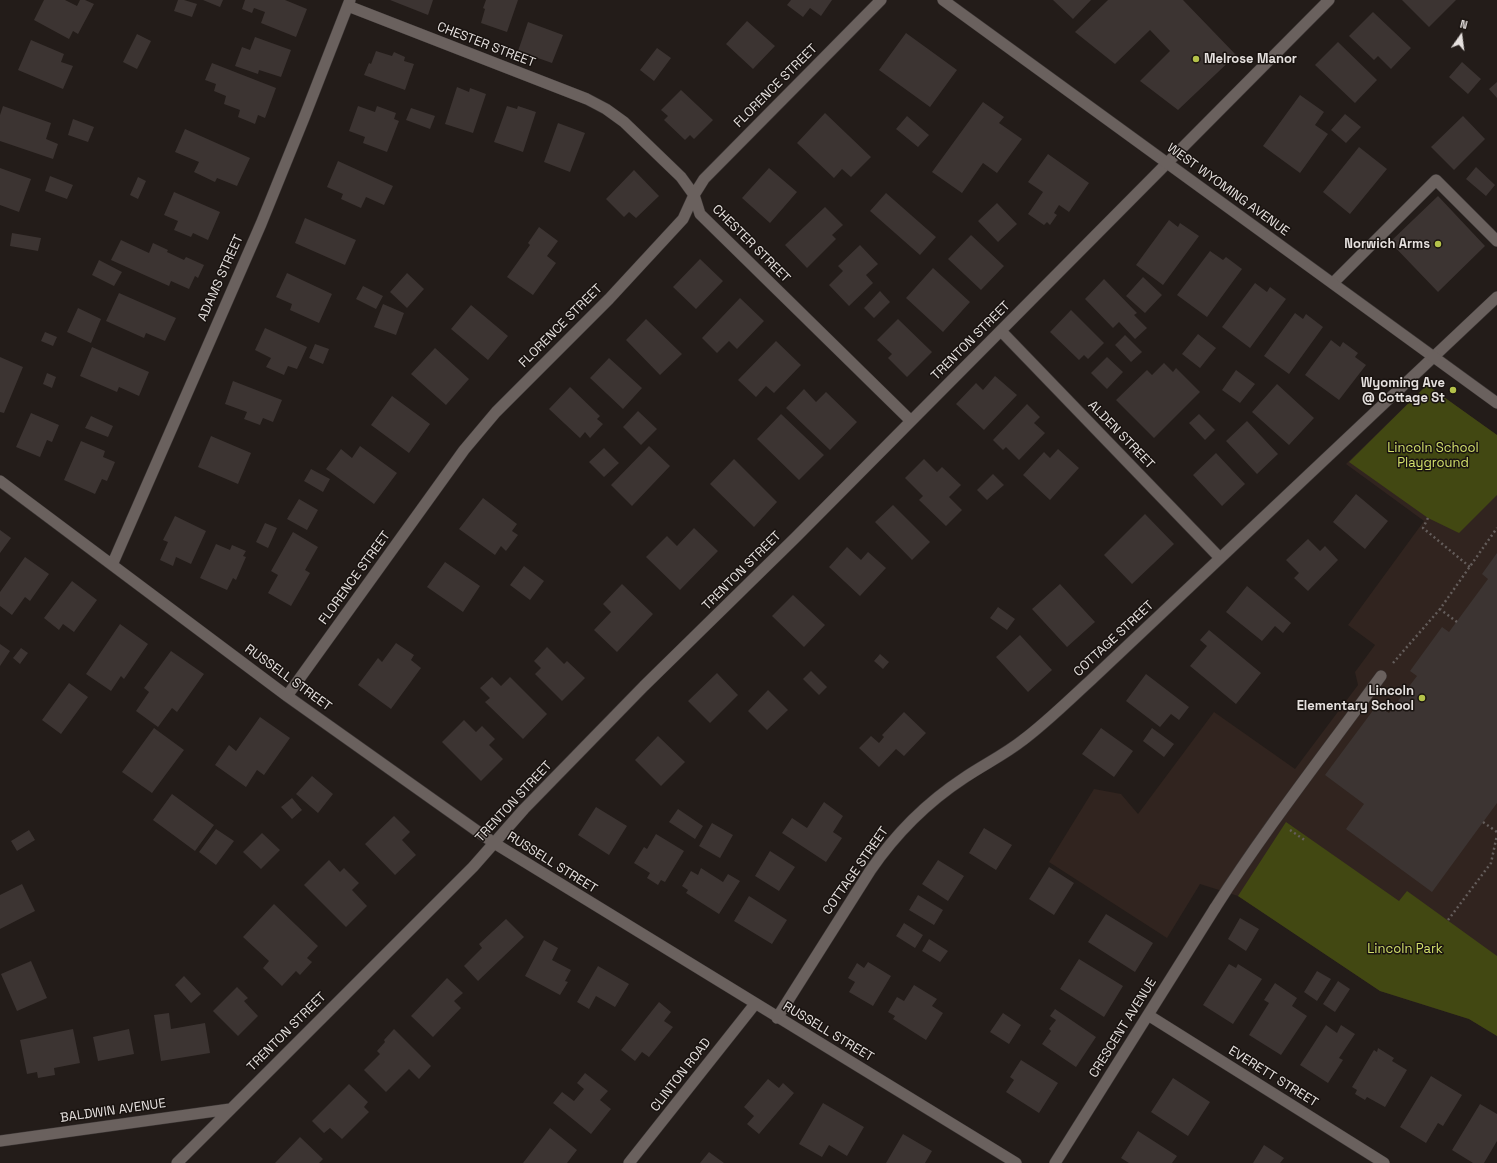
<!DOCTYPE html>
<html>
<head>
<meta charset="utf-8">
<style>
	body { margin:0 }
	#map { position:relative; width:1497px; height:1163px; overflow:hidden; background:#231c19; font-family:"Space Grotesk",sans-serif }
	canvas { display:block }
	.north { position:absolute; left:1441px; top:16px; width:40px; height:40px; -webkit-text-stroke:3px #191310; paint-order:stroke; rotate:14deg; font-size:11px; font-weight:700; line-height:16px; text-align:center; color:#e5e0de }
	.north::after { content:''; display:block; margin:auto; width:14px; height:18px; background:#e5e0de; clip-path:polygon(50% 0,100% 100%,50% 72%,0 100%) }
</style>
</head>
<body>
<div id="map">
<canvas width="1497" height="1163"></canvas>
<div class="north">N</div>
</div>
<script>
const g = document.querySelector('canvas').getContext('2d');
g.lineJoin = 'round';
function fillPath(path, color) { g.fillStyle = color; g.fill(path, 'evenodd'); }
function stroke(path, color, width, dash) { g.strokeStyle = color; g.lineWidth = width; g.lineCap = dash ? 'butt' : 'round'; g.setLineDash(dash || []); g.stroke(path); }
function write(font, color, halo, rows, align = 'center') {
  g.font = font + ' "Space Grotesk",sans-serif'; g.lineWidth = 3; g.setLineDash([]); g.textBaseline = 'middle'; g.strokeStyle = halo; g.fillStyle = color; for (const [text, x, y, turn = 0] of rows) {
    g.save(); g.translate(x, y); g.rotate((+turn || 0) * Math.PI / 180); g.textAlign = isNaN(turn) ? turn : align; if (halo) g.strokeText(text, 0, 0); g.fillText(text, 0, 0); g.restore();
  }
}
fillPath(new Path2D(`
	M1427,385L1497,435V1036L1469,1019L1380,991L1238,896L1200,884L1167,938L1049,862L1094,789L1121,794L1138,814L1214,712L1295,769L1358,685L1355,672L1375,645L1348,625L1424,521L1346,464Z`), '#31241f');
fillPath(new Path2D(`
	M1427,385L1497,435V495L1459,533L1428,518L1349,462Z
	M1286,822L1399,901L1407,891L1497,956V1036L1469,1019L1380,991L1238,896Z`), '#424812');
fillPath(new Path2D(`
	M44,0H65L77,6L80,0H85L94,4L78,34L73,31L69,39L34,20Z
	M178,0H184L197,4L192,17L174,11Z
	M203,0H223L220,7Z
	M245,0H285L307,9L296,37L261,23L265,12L254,8L252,13L242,9Z
	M390,0H433L428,15Z
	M486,0H518L507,32L481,23L485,9L483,8Z
	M791,0H832L821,16L810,8L803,17L787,5Z
	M1053,0H1091L1073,19Z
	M1108,0H1183L1236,55L1178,110L1140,81L1170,51L1150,30L1115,64L1075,32Z
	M1402,0H1456L1429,27Z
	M1373,12L1411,48L1391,69L1378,56L1374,60L1349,36Z
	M747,21L775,46L753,69L726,44Z
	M528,22L563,35L552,63L518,51Z
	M906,33L957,70L930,107L879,70Z
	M137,34L151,41L137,69L123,62Z
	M255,37L291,50L281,77L259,70L258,74L235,66L242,47L250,50Z
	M31,40L64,54L61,62L73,66L63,89L18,70Z
	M1338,42L1377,80L1355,103L1315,65Z
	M657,48L671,58L654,81L640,70Z
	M376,51L392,56L394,52L405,57L404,61L414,64L405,90L364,75L369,63L371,64Z
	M1462,62L1481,79L1468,94L1449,77Z
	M212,63L276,88L265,118L258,115L255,124L238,117L240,110L224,104L226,96L214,91L216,84L205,80Z
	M1497,82V98L1489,89Z
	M457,87L469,92L470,88L486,94L473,133L445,124Z
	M681,90L713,120L694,139L690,135L685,140L664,120L668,116L661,110Z
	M1300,95L1324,112L1315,125L1328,134L1300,173L1263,146Z
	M983,102L1004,117L999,123L1022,139L997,173L983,163L962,193L932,172Z
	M3,106L51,123L46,139L58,144L53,159L0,141V115Z
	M358,106L375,112L377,106L396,113L394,119L399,121L387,152L363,143L365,137L349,131Z
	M507,106L517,109L518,106L536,112L523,152L494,142Z
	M411,108L435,116L430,129L406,120Z
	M825,113L871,157L851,177L842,169L834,178L797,143Z
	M1345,114L1361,127L1346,143L1331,130Z
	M907,116L929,135L918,147L896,129Z
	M1463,116L1485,139L1454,170L1431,147Z
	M73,119L94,127L88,142L68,135Z
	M558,123L585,133L570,172L544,162Z
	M185,129L250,158L237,186L217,178L215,182L194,172L199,162L175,152Z
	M1359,147L1387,169L1350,214L1323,192Z
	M1048,154L1089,183L1069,212L1059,205L1054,213L1057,215L1050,225L1047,222L1044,225L1028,214L1043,192L1028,182Z
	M338,161L393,186L384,205L366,197L361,208L341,199L343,194L327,187Z
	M1476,167L1495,185L1486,196L1466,179Z
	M0,168L31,179L19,212L0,205Z
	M769,168L797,192L770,223L742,198Z
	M634,170L659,196L636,218L629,212L624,217L606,199Z
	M50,176L73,185L67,199L45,191Z
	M138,177L146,181L138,199L130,195Z
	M174,192L220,212L208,240L193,233L191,237L174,230L178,221L164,215Z
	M886,193L936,237L920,255L870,211Z
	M1438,196L1485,246L1438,292L1390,242Z
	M997,203L1017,224L998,242L978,221Z
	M825,207L843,225L832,235L836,239L807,268L785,245Z
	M305,218L356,240L345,265L295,243Z
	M1169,220L1178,227L1180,223L1199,236L1163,285L1136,265Z
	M539,227L558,241L547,256L556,263L533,295L507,277L530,245L528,243Z
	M12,233L41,238L38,251L10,246Z
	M971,235L1004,266L981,290L948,259Z
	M121,240L149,253L153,243L168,250L167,252L184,260L186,257L204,265L198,278L195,276L189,289L171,281L169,286L111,260Z
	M860,245L878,264L866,275L873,283L849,306L829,285L843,271L838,266Z
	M1210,251L1223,260L1226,257L1242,269L1207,317L1177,295Z
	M700,259L723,281L696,309L673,287Z
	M99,260L122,272L114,286L92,275Z
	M933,268L970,302L943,332L906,298Z
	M287,273L332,294L319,323L290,310L292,304L276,297Z
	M407,273L424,289L407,308L390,292Z
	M1143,277L1162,295L1145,313L1126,296Z
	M1104,279L1137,313L1134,315L1147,328L1135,339L1119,322L1113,328L1085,299Z
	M1255,283L1267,292L1270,287L1286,299L1250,348L1222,327Z
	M363,286L383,296L376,309L356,299Z
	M880,291L890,302L874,318L864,308Z
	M119,293L176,318L165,341L146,333L144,338L106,321Z
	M740,298L764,321L737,349L729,341L717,353L702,338Z
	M383,304L404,313L396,335L374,327Z
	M471,305L508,336L488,360L451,329Z
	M78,308L101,319L91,343L67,332Z
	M1071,310L1104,343L1088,359L1084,355L1079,360L1050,332Z
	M1295,313L1303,319L1306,314L1323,327L1289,374L1264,356Z
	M646,319L682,354L660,375L626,340Z
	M898,319L932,352L907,377L888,358L892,354L877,340Z
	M265,328L307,347L297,369L288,366L284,375L266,367L271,358L255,350Z
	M45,332L57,337L53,346L41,341Z
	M1198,334L1216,348L1200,368L1182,354Z
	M1125,335L1142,352L1131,362L1115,345Z
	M1331,340L1340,347L1343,342L1358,353L1355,357L1366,365L1339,400L1305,375Z
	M776,341L801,365L774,393L766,386L756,397L738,380Z
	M315,344L329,349L323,364L309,358Z
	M92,347L149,372L139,396L119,387L117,392L80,376Z
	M435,348L469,379L446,405L411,374Z
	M0,357L23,367L4,413L0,412Z
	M1107,357L1123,372L1107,389L1091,373Z
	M609,358L642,388L623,409L590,378Z
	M1164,363L1173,372L1176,368L1200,392L1154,438L1116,400L1147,370L1152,375Z
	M1236,370L1255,384L1240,403L1222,390Z
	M47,373L56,377L52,388L43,384Z
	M995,376L1017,395L984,430L956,404L976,383L983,390Z
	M233,381L282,400L273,422L263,418L260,425L244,419L247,412L225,404Z
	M1277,384L1314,418L1289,445L1252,412Z
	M570,387L600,416L597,419L603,424L590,438L585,432L580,438L549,409Z
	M804,389L816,402L826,392L857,422L830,450L786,408Z
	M392,396L430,424L409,453L371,425Z
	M1027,404L1040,417L1034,423L1045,433L1019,460L1006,447L1003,450L993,440Z
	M638,411L657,429L641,445L623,427Z
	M31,413L59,425L52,442L47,440L40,457L16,447Z
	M781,414L824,455L799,480L757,439Z
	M1199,414L1215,430L1205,440L1189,423Z
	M91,416L113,426L108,437L85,428Z
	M1247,421L1278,454L1257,474L1226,441Z
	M211,436L251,453L238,484L198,467Z
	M81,441L105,451L103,457L115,462L107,481L102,479L95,494L64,480Z
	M360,446L397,473L374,504L326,469L341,449L352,458Z
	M649,446L670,466L632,506L611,485Z
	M604,448L619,463L604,477L589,462Z
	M1058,449L1079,468L1050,500L1023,475L1044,452L1050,458Z
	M1216,453L1245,484L1222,506L1193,475Z
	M734,459L777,502L754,527L710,484Z
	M924,459L937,472L942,467L961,485L949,497L962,510L946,526L919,500L923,496L905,478Z
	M311,469L330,479L323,492L304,481Z
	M993,474L1004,485L987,500L977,490Z
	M1356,494L1388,521L1365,549L1333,522Z
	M483,498L517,524L512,531L518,535L506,551L501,546L495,555L459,529Z
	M299,499L318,510L307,530L287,519Z
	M893,505L930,542L912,560L875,522Z
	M1145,514L1174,544L1132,584L1104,555Z
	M175,516L206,531L191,564L176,557L173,566L160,560L168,542L163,540Z
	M265,523L277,528L268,548L256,542Z
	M694,528L718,551L680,590L646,557L667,536L677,546Z
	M0,530L11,538L0,553Z
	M293,532L318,547L305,570L310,573L291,606L268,593L278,575L271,571Z
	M1308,539L1320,551L1325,546L1338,560L1308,591L1294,578L1299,573L1286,560Z
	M216,544L230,550L232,545L246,551L243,556L246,557L236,580L233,578L227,590L200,578Z
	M847,547L861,560L868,552L886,568L860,596L829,567Z
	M1497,553V803L1432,892L1346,829L1364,804L1325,775L1377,705L1389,713L1417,676L1410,671L1442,627L1449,632L1488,579L1482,574Z
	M25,557L49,574L30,601L25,597L12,615L0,606V592Z
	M445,562L480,586L463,612L427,587Z
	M524,566L544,581L530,600L510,585Z
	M72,581L97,600L74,632L63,624L59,630L44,618Z
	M622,584L653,614L617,652L594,630L611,612L603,604Z
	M1060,584L1095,622L1067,647L1032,609Z
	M1247,586L1291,623L1283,633L1275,626L1262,641L1226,612Z
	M793,595L825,625L804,647L772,616Z
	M998,607L1015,619L1007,630L990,618Z
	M120,624L148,644L124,679L121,676L111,691L86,674Z
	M1209,630L1261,673L1236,704L1190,666L1207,646L1200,640Z
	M1020,635L1052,670L1028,692L996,657Z
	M396,643L414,655L411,660L421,668L391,709L358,685L378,658L382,662Z
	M0,644L10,651L0,666Z
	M547,647L564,664L567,661L585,678L562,701L535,674L541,668L534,661Z
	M21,648L28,653L20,664L13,658Z
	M171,651L204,674L177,712L172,708L158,727L136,711L149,692L144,688Z
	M880,654L889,662L883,669L874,661Z
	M811,671L827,687L819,695L803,679Z
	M717,673L738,695L710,723L688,701Z
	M1146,674L1189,707L1179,720L1171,714L1160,727L1126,701Z
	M492,677L501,686L510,677L547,714L523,739L485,702L490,698L480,688Z
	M69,683L88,697L61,734L42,720Z
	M768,690L788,710L767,730L748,711Z
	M904,712L926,733L904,756L896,749L879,767L859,748L871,736L879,743L884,737L882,735Z
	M260,717L290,738L264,775L257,770L246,787L215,765L229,745L236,751Z
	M464,720L476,732L482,726L495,739L489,745L503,759L481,781L442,742Z
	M154,728L184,750L152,793L122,772Z
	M1101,728L1133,751L1114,777L1082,754Z
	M1152,728L1174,744L1164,757L1143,741Z
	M658,736L685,762L661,786L635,760Z
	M312,776L333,794L318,813L296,794Z
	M172,794L214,825L195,851L153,820Z
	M292,798L302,810L292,819L281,807Z
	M824,802L843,816L833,832L842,838L826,862L782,833L792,818L807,828Z
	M596,807L627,826L609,855L578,835Z
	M678,809L703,826L695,839L669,822Z
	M394,816L410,832L402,840L416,855L395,875L365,844Z
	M712,823L733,835L720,858L699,846Z
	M984,828L1012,845L996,870L969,853Z
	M216,829L234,841L216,865L199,852Z
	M29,830L35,840L17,851L11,841Z
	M262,833L280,850L261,869L243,852Z
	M656,834L684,851L665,882L661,880L658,885L647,878L650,873L634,863L644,847L647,849Z
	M770,851L795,867L779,891L755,876Z
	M329,860L340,872L344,868L359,883L352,890L367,906L346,927L304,885Z
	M938,860L964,876L948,901L922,884Z
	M1049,867L1074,883L1054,915L1029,899Z
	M701,868L723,882L728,874L740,881L719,914L686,893L688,890L682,886L691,871L698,875Z
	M22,884L35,911L0,929V895Z
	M918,895L943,910L934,925L909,910Z
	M749,896L787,920L772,944L734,921Z
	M274,904L318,946L307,958L312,962L300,975L296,971L282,986L263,968L269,961L243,937Z
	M1106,914L1153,943L1135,972L1088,942Z
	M1240,918L1259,929L1246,951L1228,939Z
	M506,919L524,937L478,981L464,966L482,948L479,944Z
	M904,923L923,935L915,948L896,936Z
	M929,939L948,951L940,962L922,951Z
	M544,940L558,948L552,960L571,970L565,981L568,982L560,995L525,976Z
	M1079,959L1123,986L1104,1017L1060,989Z
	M31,961L47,998L17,1011L1,974Z
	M868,962L891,976L873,1006L849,992L855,982L848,978L857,963L864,968Z
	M1229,964L1236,968L1238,964L1262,979L1233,1024L1203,1005Z
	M598,966L629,984L615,1007L596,996L589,1009L577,1002Z
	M1317,971L1331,979L1317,1001L1304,992Z
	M184,976L201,994L191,1003L175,985Z
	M447,978L463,993L454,1001L461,1008L433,1037L411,1016Z
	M1338,981L1350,989L1335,1012L1323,1004Z
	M1275,983L1297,998L1292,1006L1307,1016L1281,1055L1249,1035L1269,1003L1264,1000Z
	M914,985L937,999L932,1006L943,1013L926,1040L893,1019L895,1016L888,1012L897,997L904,1001Z
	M237,987L248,998L244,1001L258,1016L238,1036L213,1011Z
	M659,1002L671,1012L664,1021L673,1027L649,1057L642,1052L635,1061L621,1050Z
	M1055,1009L1096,1037L1076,1067L1042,1044L1051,1031L1049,1029L1056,1020L1050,1016Z
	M169,1013L171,1029L205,1023L210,1053L161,1061L154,1015Z
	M1003,1013L1021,1025L1009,1044L990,1032Z
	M1326,1025L1337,1033L1341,1025L1355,1034L1339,1058L1343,1060L1328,1083L1300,1065Z
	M73,1029L80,1063L54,1068L55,1075L38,1078L37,1072L27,1074L20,1040Z
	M129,1029L134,1054L98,1061L93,1037Z
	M394,1029L431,1066L419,1079L409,1069L386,1092L364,1070L380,1054L377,1051L385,1042L384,1040Z
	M1378,1048L1394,1058L1392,1061L1407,1070L1385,1107L1367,1097L1365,1100L1355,1094L1357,1090L1352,1087L1374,1050L1377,1052Z
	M1021,1060L1058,1083L1039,1113L1006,1092L1014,1080L1010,1077Z
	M585,1073L608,1091L600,1100L611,1109L591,1134L553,1103L562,1092L574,1101L584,1089L577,1083Z
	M1431,1076L1462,1095L1443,1126L1438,1123L1426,1143L1400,1127Z
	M1173,1078L1210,1102L1188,1136L1151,1112Z
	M768,1079L779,1088L783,1083L794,1093L759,1134L747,1124L754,1116L744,1107Z
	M349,1084L368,1102L364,1107L369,1112L342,1139L330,1128L324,1133L312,1121Z
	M823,1103L864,1127L847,1156L829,1145L822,1157L799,1144Z
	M1480,1104L1497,1114V1141L1484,1163H1473L1452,1150Z
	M550,1128L577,1150L567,1163H523Z
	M1138,1131L1177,1156L1172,1163H1129L1121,1158Z
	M903,1134L932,1151L925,1163H886Z
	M300,1137L323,1159L319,1163H275Z
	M1264,1145L1284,1158L1280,1163H1253Z
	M709,1152L724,1163H700Z`), '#3c3432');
const service = new Path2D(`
	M1333,283L1436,180L1497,241
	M1215,908C1266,828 1325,753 1381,676`);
const minor = new Path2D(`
	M348,6L587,99L606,109L624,122L681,177L694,195L700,214L911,421
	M1001,331L1220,558
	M0,481L287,696L494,843L1016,1163
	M112,565L261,224L304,118L350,0
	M287,696L464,450L496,412L609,299L683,219L694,195L704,179L881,0
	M1148,1015L1384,1163
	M777,1018L870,871C896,833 926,803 964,778C983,765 1004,755 1023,740C1047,722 1069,700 1091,680L1497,297
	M0,1141L230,1109
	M177,1163L473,867L524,809L644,686L796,537L1329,0
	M629,1163L755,1004
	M1055,1163L1215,908`);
const secondary = new Path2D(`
	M943,0L1497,403`);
stroke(service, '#3c3635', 12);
stroke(minor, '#3c3635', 12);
stroke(secondary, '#3c3635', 12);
stroke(new Path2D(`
	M1428,518L1423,528L1470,567
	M1457,622L1440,609L1497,528
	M1393,663L1440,609
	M1483,822L1497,832
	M1290,830L1306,841
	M1448,920L1491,863L1497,835`), '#645d5b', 2.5, [2, 3]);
stroke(service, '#6a615e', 11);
stroke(minor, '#6a615e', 11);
stroke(secondary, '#6a615e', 11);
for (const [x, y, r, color] of [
	[1196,59,4,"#b4c24a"],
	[1438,244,4,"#b4c24a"],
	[1453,390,4,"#b4c24a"],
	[1422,698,4,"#b4c24a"]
]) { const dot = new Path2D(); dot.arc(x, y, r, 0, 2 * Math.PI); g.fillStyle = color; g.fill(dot); stroke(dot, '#191310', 1.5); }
write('13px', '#e5e0de', '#191310', [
	["CHESTER STREET",486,45,21],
	["FLORENCE STREET",776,86,-45],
	["WEST WYOMING AVENUE",1228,190,36],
	["CHESTER STREET",751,244,45],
	["ADAMS STREET",221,278,-66],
	["FLORENCE STREET",561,326,-45],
	["TRENTON STREET",971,341,-45],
	["ALDEN STREET",1121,435,46],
	["TRENTON STREET",742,571,-45],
	["FLORENCE STREET",355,578,-54],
	["COTTAGE STREET",1114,639,-43],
	["RUSSELL STREET",288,678,36],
	["TRENTON STREET",514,802,-47],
	["RUSSELL STREET",552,863,32],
	["COTTAGE STREET",856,871,-55],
	["CRESCENT AVENUE",1123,1028,-58],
	["TRENTON STREET",287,1032,-45],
	["RUSSELL STREET",828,1032,31],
	["CLINTON ROAD",681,1075,-52],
	["EVERETT STREET",1273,1077,32],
	["BALDWIN AVENUE",113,1111,-8]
]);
write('bold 13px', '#e5e0de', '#191310', [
	["Melrose Manor",1204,59,"left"],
	["Norwich Arms",1430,244],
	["Wyoming Ave",1445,383],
	["@ Cottage St",1445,398],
	["Lincoln",1414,691],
	["Elementary School",1414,706]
], 'right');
write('13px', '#d2e06b', '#191310', [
	["Lincoln School",1433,448],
	["Playground",1433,463],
	["Lincoln Park",1405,949]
]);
</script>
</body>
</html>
